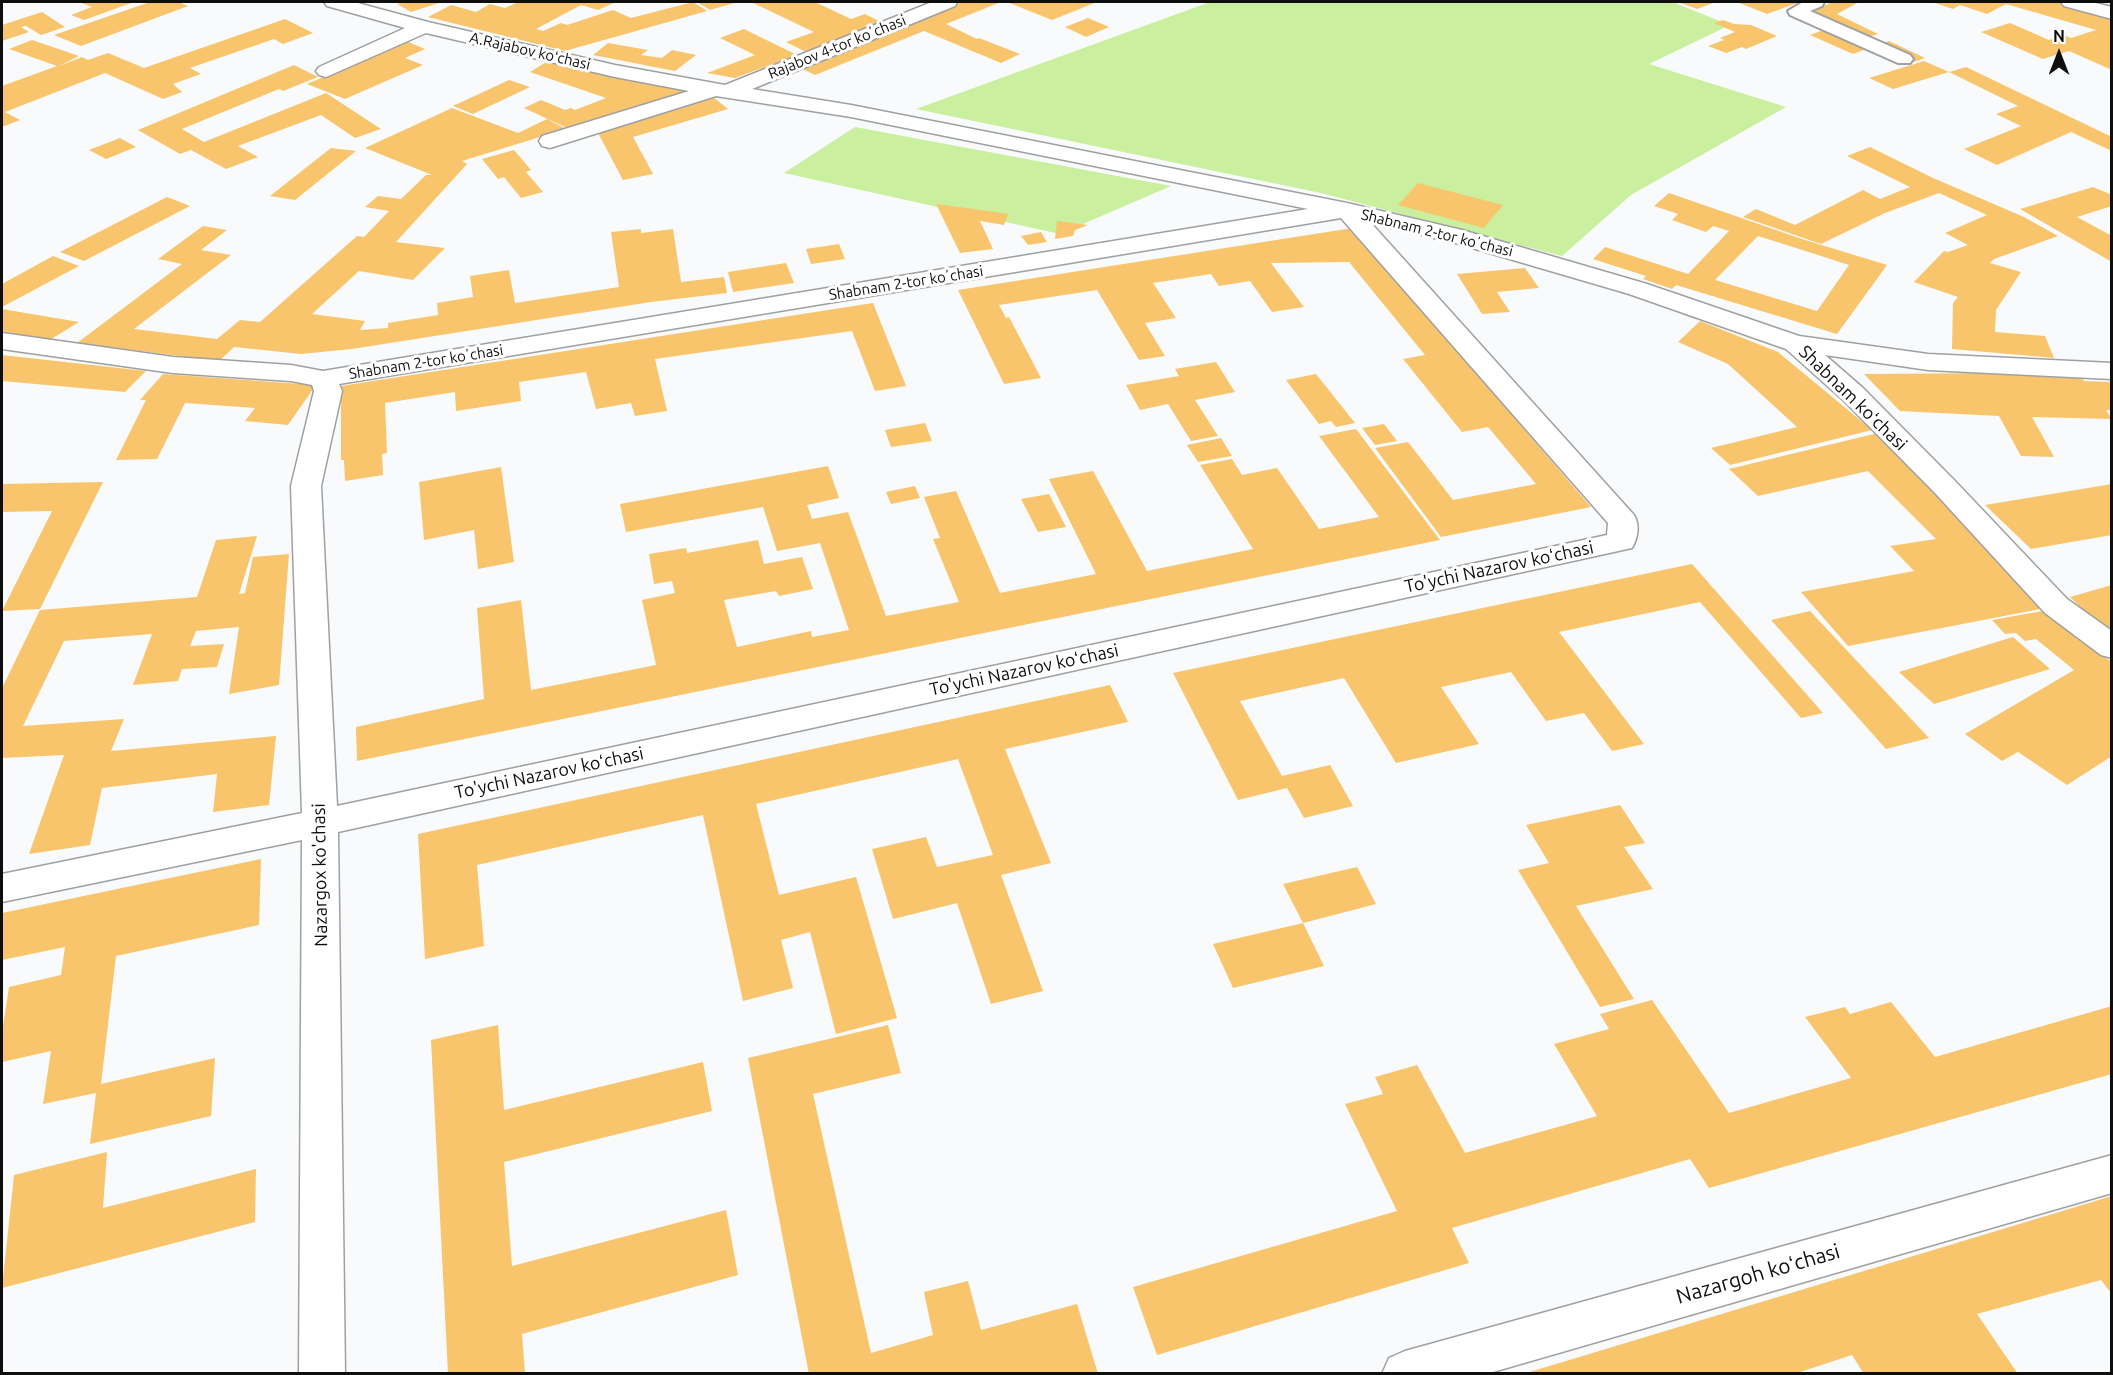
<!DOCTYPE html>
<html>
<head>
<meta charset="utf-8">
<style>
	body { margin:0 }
	#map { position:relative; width:2113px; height:1375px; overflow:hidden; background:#f8fafb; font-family:Ubuntu,sans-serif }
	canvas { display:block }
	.frame { position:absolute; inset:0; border:3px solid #0e0e0e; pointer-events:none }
	.north { position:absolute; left:2029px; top:24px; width:60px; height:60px; -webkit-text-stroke:4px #fff; paint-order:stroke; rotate:0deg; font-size:16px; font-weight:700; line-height:24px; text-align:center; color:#0e0e0e }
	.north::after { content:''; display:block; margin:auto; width:21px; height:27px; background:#0e0e0e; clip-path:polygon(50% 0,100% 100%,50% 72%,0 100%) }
</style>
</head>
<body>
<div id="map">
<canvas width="2113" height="1375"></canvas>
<div class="frame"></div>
<div class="north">N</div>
</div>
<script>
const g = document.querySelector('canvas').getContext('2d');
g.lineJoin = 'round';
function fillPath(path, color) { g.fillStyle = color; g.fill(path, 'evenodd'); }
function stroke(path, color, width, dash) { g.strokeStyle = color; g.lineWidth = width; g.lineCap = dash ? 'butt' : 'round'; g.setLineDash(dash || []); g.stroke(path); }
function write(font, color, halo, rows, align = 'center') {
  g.font = font + ' Ubuntu,sans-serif'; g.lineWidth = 6; g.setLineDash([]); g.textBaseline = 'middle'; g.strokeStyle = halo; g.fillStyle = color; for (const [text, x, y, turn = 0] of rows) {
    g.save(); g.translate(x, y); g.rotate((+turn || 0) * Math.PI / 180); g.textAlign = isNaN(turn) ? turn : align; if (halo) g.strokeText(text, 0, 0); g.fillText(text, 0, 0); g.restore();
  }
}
fillPath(new Path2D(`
	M1210,2H1672L1730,25L1649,64L1786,107L1631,195L1562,256L1321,193L916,109Z
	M855,127L1171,186L1060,234L784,173Z`), '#caef9e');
fillPath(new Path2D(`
	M79,2H134L84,20L71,15L92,7Z
	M150,2H185L181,3L188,6L81,46L54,35Z
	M405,2H442L411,12L397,4Z
	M518,2H616L598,10L581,5L536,29L543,31L561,23L567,25L613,10L631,18L693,2L707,11L565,51L428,17L451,5L476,12L490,4L505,8Z
	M697,2H738L710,10Z
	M751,2H815L851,19L865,14L883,23L806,52L786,42L814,32Z
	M955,2H1001L946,24L977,39L979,38L1020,54L1001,63L924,31L815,75L797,66Z
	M1007,2H1097L1052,20Z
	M1678,2H1716L1697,9Z
	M1737,2H1800L1767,14Z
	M1832,2H1859L1837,14L1878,34L1865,38L1810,13Z
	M1932,2H2058L2112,16V70L2069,51L2043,59L1981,32L2010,23L2049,40L2064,35L2071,38L2096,30L2006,4L1987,14L1960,5L1953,9Z
	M42,12L65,27L41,35L26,26L21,27L29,32L2,41V25Z
	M1088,18L1109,27L1086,37L1065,27Z
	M285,19L313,33L283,44L274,39L190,68L201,74L173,84L182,92L163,99L105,73L5,112L20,120L2,127V86L57,66L9,49L32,40L79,56L59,66L82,57L88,60L108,53L144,68Z
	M1723,20L1734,24L1751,25L1777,36L1746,49L1742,47L1726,53L1708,46L1724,40L1720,38L1735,32L1714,23Z
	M1829,28L1872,47L1853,54L1810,35Z
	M744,29L797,55L735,78L707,73L755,55L720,38Z
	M406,41L425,49L405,58L423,65L345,99L307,84Z
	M1889,41L1925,58L1914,62L1878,45Z
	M608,43L648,50L641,55L662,58L672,50L696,55L675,71L593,55Z
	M548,61L692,92L569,129L524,108L541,100L565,110L571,108L575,110L606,98L530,72Z
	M1924,61L1949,72L1893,89L1869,78Z
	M294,65L318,77L283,91L279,89L182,129L204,142L326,93L381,129L355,138L321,115L238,146L258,157L226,169L191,150L180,154L138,130Z
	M1966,67L2112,137V151L2071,132L1997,165L1964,149L2021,126L1996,114L2018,106L1949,72Z
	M509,80L530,87L473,114L453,106Z
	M713,97L728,109L633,137L653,174L623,180L597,131Z
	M452,108L518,133L547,119L566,129L462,161L467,164L396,242L445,248L413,280L359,271L312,314L365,321L360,330L388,328V323L438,315L437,303L473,297L470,276L509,270L515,303L619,287L611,232L641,229V233L673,229L681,282L724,277L727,293L651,302L352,349L301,354L234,347L219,361L77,343L182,264L158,259L203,226L227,230L201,250L231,255L134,329L217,339L240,320L260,322L357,236L364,237L389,211L365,207L378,196L401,199L426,175H432L365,148Z
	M120,138L136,147L106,159L89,150Z
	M1870,147L1933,178L2024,217L2058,236L1994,259L1990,263L2021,272L1996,310L1995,332L2045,336L2054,358L1952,349L1953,303L1958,297L1914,282L1944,251L1948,252L1968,245L1945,233L1987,215L1939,193L1885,213L1821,244L1743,217L1756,209L1795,225L1863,190L1880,199L1910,187L1847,156Z
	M331,148L356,151L295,200L270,196Z
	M514,150L531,170L526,172L543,192L521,198L504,177L498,179L482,159Z
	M1418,183L1503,205L1484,228L1398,205Z
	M2093,187L2112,195V206L2077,217L2112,236V262L2020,209Z
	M1669,193L1802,239L1887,265L1837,334L1676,285L1672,289L1643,279L1646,276L1593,259L1605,247L1688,274L1729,231L1713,226L1706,232L1672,220L1678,214L1654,206ZM1758,236L1793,247L1849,265L1817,311L1715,280Z
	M167,197L190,206L84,261L60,252Z
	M936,204L974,209L1008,214L1004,225L980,221L993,249L960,253Z
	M1057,221L1088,225L1075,230L1073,236L1055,239Z
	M1359,227L1527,419L1517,421L1591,507L1441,537L1375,448L1408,442L1453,500L1536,484L1488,427L1462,432L1403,359L1425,355L1349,262L1271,263L1304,307L1272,312L1250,281L1219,286L1211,274L1153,283L1176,318L1145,323L1165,356L1139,360L1097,290L999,305L1006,318L1009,317L1041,378L1004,384L958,290Z
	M1041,232L1047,242L1028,245L1021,236Z
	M839,244L845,259L811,264L806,249Z
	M53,256L79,266L2,307V284Z
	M786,263L794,283L733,292L728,272Z
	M1525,268L1539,288L1497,292L1510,312L1482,314L1457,274Z
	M873,303L906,386L875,391L852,331L655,359L667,411L635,416L631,403L596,409L586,372L519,382L521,401L456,411L455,392L385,403L387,453L382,454L383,475L345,481L344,460H341V386Z
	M2,309L79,322L48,341L2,331Z
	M1700,321L1778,352L1872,430L1730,465L1711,448L1797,427L1728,364L1678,342Z
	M2,355L146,371L125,392L2,381Z
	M1216,362L1235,392L1195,400L1218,436L1191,441L1168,404L1140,410L1126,385L1179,376L1175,369Z
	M2001,373L2080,376L2084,381L2112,382V410H2106L2112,419L2032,417L2054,457L2021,456L1999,416L1900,411L1864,374Z
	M163,374L316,385L288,425L245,421L255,408L185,403L157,459L116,460L146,400H140Z
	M1316,374L1355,423L1336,427L1331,421L1319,424L1286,380Z
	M925,423L932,441L891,447L885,430Z
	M1384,424L1397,441L1375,445L1362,428Z
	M1356,429L1440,540L357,761L356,727L484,699L477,608L521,600L531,690L656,665L642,600L675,593L672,581L654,584L649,554L686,548L687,553L758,540L764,564L802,557L813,589L779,596L776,591L724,600L737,647L811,631L812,637L849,630L820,543L777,551L763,507L626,532L620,504L828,466L839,498L807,505L812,519L848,512L886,616L959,602L933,539L940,538L924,497L956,491L1000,593L1096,574L1049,479L1093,471L1147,571L1253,549L1200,465L1232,459L1242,475L1277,468L1319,529L1379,517L1319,436Z
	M1882,432L2051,607L1848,646L1801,592L1914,571L1890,546L1936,539L1868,471L1758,496L1729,469Z
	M1221,438L1232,456L1198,462L1187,445Z
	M501,467L514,562L478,569L474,530L424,540L419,482Z
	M103,482L40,609L2,611L52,511L2,512V484Z
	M2112,484V535L2031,549L1985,505Z
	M915,486L920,498L891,504L886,492Z
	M1049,494L1066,527L1038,532L1021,499Z
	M257,536L239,594L245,593L253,557L289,554L279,685L229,694L239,627L196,631L190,646L224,644L217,667L182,669L178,681L133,685L152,634L64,641L23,726L124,719L111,751L276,736L269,805L213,812L217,774L102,788L90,845L29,854L64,755L2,758V688L40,610L197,597L216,540Z
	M1692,564L1823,713L1801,718L1700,602L1559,632L1644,744L1612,751L1584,713L1546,721L1511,672L1441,687L1479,744L1396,763L1344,678L1240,701L1282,776L1330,765L1353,806L1304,818L1287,788L1238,800L1173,673Z
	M2112,585V638L2070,597Z
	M2048,610L2076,638L2112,662V756L2067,785L2018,752L2002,761L1965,734L2074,670L2036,639L2025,641L2016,633L2005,634L1992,620Z
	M1810,611L1929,738L1886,749L1771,620Z
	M2013,637L2050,669L1934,704L1899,672Z
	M1110,685L1128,722L1005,749L1051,863L1001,875L1043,991L991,1004L957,903L893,919L872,849L926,837L937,867L993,855L958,759L756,804L779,895L856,877L897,1018L836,1034L810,932L781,940L793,988L743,1001L703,815L477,865L484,946L425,959L418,834Z
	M1620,805L1645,843L1624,847L1653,889L1576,906L1634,999L1600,1007L1518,870L1549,863L1526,825Z
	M261,859L259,925L116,956L101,1084L215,1058L211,1116L90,1144L96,1093L43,1104L51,1051L2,1062V1033L9,987L61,975L65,947L2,960V913Z
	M1357,867L1376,904L1303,923L1283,884Z
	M1303,923L1324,966L1233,988L1213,944Z
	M1652,1000L1729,1113L1851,1078L1805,1017L1845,1007L1850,1014L1891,1002L1935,1057L2112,1006V1074L1709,1188L1690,1159L1452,1228L1469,1263L1157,1355L1133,1287L1397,1211L1345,1104L1383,1094L1375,1077L1417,1065L1465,1153L1597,1116L1554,1044L1609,1029L1600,1014Z
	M498,1025L504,1110L703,1062L712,1111L504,1162L512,1266L726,1210L738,1275L522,1334L525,1374H448L431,1040Z
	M888,1025L901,1073L813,1094L871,1353L933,1335L924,1292L968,1281L981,1330L1077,1304L1098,1374H809L748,1058Z
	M107,1152L103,1208L256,1169L255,1222L2,1288L14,1175Z
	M2112,1196V1294L2101,1280L1977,1314L2018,1374H1864L1852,1355L1794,1374H1523Z`), '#f8c56d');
const service = new Path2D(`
	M1803,2H1824L1822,6L1810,11L1910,55L1913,59L1910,63H1898L1790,15L1788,11Z`);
const minor = new Path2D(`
	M324,2H354L428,22L615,65L725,85L932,2H957L955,6L752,89L851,105L1347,203L1462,230L1647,284L1799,336L1928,354L2112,363V379L1928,370L1825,355L1863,388L1955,481L2067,599L2112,631V658L2101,655L2045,613L1935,493L1843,400L1786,349L1629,294L1455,243L1371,223L1634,515C1640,525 1638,538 1632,548L338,832L345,1374H299L302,840L2,902V874L302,813L291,486L314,391L312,385L291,381L173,373L2,349V333L173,357L291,365L323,371L1308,209L851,117L716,96L550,148L542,146L539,141L542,136L689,91L615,77L426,33L326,77L319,75L316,71L319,67L405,28L327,6ZM1341,218L1608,523L1607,535L337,806L321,486L342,391L339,384Z
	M2061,2H2091L2112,7V19L2064,6Z
	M2112,1155V1193L1486,1374H1382L1389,1358L1405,1351Z`);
stroke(service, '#9fa0a1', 4);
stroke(minor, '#9fa0a1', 3);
fillPath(service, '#fff');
fillPath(minor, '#fff');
write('15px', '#0e0e0e', '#fff', [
	["Rajabov 4-tor koʼchasi",837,47,-22],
	["A.Rajabov koʻchasi",530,51,13],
	["Shabnam 2-tor koʼchasi",1437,233,14],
	["Shabnam 2-tor koʼchasi",906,283,-9],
	["Shabnam 2-tor koʼchasi",426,362,-9]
]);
write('18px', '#0e0e0e', '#fff', [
	["Shabnam koʻchasi",1853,398,44],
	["To'ychi Nazarov koʻchasi",1499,567,-12],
	["To'ychi Nazarov koʻchasi",1024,670,-12],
	["To'ychi Nazarov koʻchasi",549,773,-12],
	["Nazargox ko'chasi",320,875,-91]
]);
write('21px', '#0e0e0e', '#fff', [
	["Nazargoh koʻchasi",1758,1274,-16]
]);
</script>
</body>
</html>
